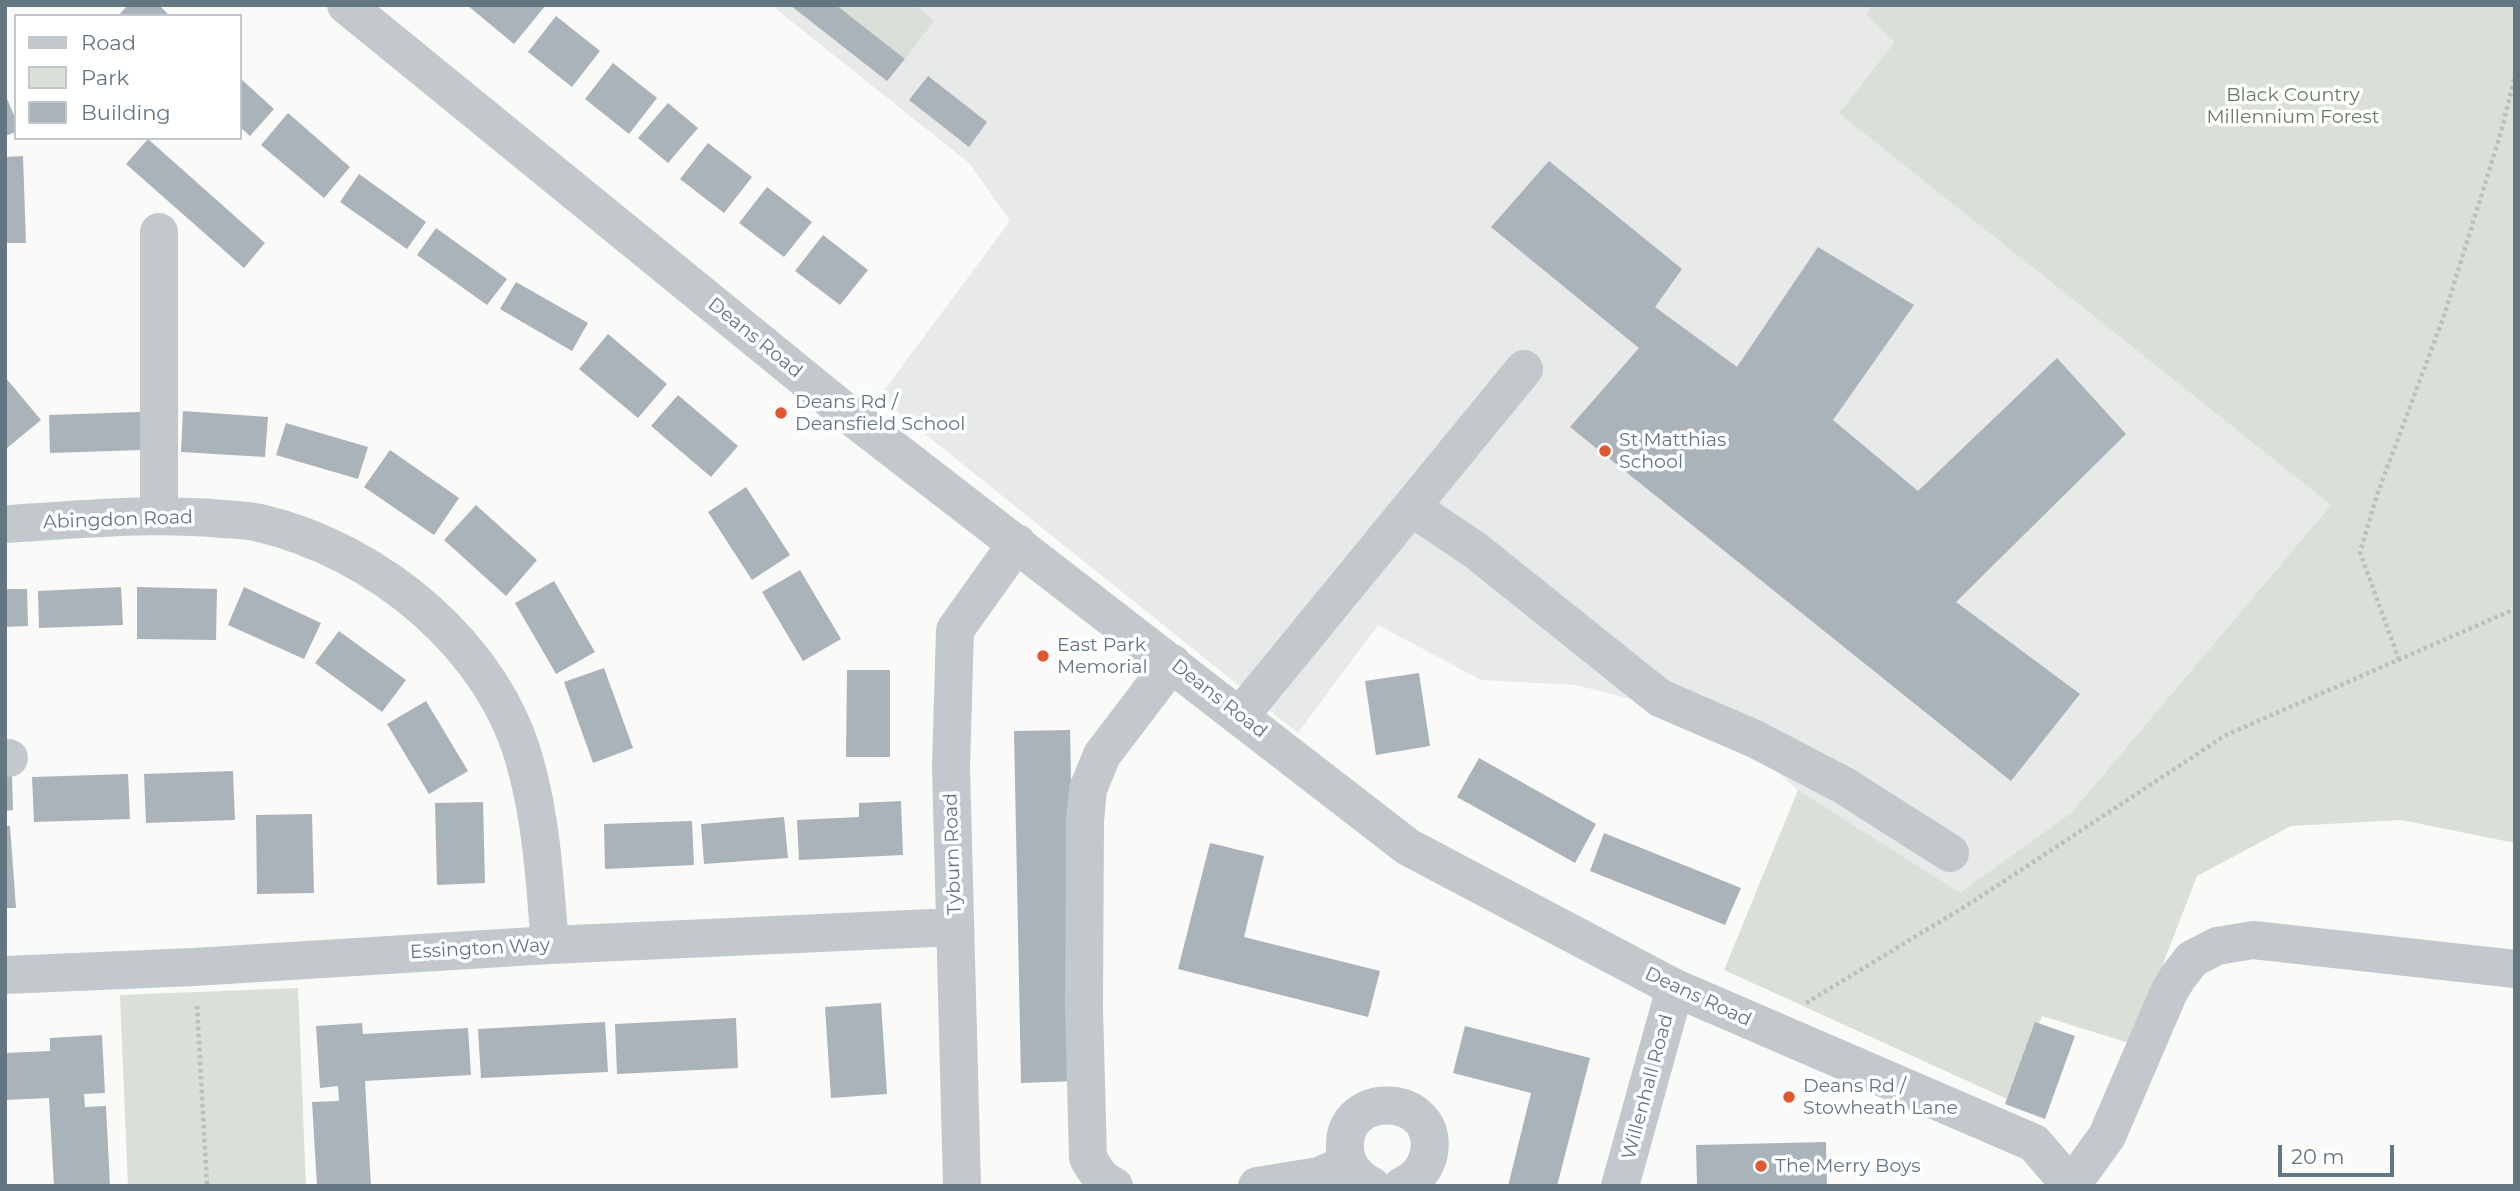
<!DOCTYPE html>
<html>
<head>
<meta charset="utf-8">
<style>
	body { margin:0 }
	#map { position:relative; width:2520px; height:1191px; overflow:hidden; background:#fafaf8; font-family:Montserrat,sans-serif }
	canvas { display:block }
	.frame { position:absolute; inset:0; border:7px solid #657683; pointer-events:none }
	.legend { position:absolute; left:14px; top:14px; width:228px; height:126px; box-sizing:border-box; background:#fff; border:2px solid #c1c8cd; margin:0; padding:9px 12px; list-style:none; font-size:21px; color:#657683 }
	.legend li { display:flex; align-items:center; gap:14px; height:35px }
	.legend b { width:35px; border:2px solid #c1c8cd }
	.scale { position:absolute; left:2278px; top:1145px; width:116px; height:32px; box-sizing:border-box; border:4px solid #657683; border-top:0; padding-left:9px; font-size:21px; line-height:24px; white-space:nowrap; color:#657683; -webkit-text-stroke:5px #fff; paint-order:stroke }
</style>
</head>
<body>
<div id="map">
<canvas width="2520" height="1191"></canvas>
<div class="frame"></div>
<ul class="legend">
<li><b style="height:9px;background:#c3c8cc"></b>Road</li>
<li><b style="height:19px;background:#dadfd7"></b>Park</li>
<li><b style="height:19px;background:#aab3b9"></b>Building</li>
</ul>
<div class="scale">20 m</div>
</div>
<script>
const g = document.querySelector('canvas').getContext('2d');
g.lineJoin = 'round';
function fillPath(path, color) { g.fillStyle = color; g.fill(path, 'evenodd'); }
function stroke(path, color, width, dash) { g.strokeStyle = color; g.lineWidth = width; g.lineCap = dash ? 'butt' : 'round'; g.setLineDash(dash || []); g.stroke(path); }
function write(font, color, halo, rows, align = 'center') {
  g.font = font + ' Montserrat,sans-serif'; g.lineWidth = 7; g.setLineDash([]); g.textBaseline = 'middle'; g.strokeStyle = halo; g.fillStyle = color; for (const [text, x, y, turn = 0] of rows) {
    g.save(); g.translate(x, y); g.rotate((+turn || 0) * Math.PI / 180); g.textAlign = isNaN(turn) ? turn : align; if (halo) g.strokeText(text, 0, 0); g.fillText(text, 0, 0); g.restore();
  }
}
fillPath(new Path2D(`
	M771,5H1924L1840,113L2331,505L2071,813L1960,894L1798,790L1720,722L1576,685L1481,680L1378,625L1298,733L879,397L1010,221L969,163Z`), '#e8e9e9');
fillPath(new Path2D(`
	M836,5H916L934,21L905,59Z
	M1871,5H2515V843L2401,820L2291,826L2197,876L2132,1044L2042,1016L2007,1099L1724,970L1798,790L1960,893L2071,813L2331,505L1839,113L1895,42L1867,15Z
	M298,988L306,1186H128L120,995Z`), '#dadfd7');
fillPath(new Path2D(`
	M128,5H159L170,16H118Z
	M467,5H546L514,44Z
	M790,5H836L905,59L887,81Z
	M556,16L600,51L572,87L528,52Z
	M613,63L657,98L629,134L585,99Z
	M928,76L987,122L969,147L909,100Z
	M240,78L274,109L250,136L240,127Z
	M5,94L16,120V132L5,136Z
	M668,103L698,128L668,163L638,138Z
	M288,113L350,167L324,198L261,145Z
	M148,139L265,243L244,268L126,164Z
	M708,143L752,177L724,213L680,179Z
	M23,156L26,243H5V157Z
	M1549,161L1682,269L1655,307L1737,367L1818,247L1914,305L1833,420L1918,491L2057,358L2126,434L1956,602L2080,694L2011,781L1570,427L1639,348L1491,227Z
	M359,174L426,222L407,249L340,202Z
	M767,187L812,222L784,257L739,223Z
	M436,228L507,279L487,305L417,255Z
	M823,235L868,270L840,305L795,271Z
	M516,282L588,323L572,351L500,309Z
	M608,334L667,384L638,418L579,369Z
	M5,377L41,420L7,448L5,446Z
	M678,395L738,446L711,477L651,426Z
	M183,411L268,417L265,457L181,452Z
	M140,412L142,450L50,453L49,415Z
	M286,423L368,447L358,479L276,455Z
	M390,450L459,498L434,535L364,487Z
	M746,487L790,555L752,580L708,512Z
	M476,505L537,560L506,596L444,540Z
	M800,570L841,639L803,661L762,592Z
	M554,581L595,652L556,674L515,603Z
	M121,587L123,625L39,628L38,591Z
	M137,587L217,589L216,640L137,639Z
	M244,587L321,623L304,659L228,625Z
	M5,589H27L28,626L5,627Z
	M339,631L406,680L382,712L315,663Z
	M604,668L633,748L593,763L564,682Z
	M847,670H890V757H846Z
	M1419,673L1430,746L1376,755L1365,681Z
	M426,701L468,771L429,794L387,724Z
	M1070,730L1077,1081L1021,1083L1014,731Z
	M1479,758L1596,824L1575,863L1457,797Z
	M233,771L235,820L146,823L144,774Z
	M128,774L130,819L34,822L32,777Z
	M5,775H12L13,810L5,811Z
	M901,801L903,855L799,860L797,820L859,817V803Z
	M483,802L485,883L437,885L435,803Z
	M312,814L314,893L257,894L256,815Z
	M784,817L788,858L704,864L701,824Z
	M692,821L694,865L605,869L604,824Z
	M5,826H10L16,908H5Z
	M1604,833L1741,888L1725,925L1590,871Z
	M1210,843L1264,856L1244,937L1380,971L1368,1017L1178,969Z
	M881,1003L887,1094L831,1098L825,1007Z
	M736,1018L738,1068L617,1074L615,1024Z
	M605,1022L608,1072L481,1078L478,1029Z
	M2035,1022L2075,1036L2045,1119L2005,1104Z
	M362,1023L363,1034L468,1028L471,1075L365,1081L371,1186H317L312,1102L339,1101L338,1086L320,1088L316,1026Z
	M1465,1026L1590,1058L1557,1186H1508L1531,1093L1453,1073Z
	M102,1035L105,1093L84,1094L85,1107L106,1106L110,1186H54L49,1098L5,1100V1053L50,1051V1038Z
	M1826,1142L1827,1186H1697L1696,1145Z`), '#aab3b9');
stroke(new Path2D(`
	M2399,660L2360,552L2378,492L2444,316L2501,132L2515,76
	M1806,1003L1974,901L2226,735L2515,609
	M197,1006L207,1186`), '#bbbfc2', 4.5, [3.5, 3.5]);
stroke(new Path2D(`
	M346,5L853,418L1408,847L1675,988L2034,1143L2071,1186
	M159,232V515
	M1411,507L1475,550L1660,698L1755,739L1843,785L1950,853
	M5,524C78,520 150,512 223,519C235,520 248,520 260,523C378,551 495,646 526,766C542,824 545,885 550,945
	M1240,716L1524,369
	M5,758H9
	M5,975L194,967L550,945L955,927
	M962,1186L951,767L955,630L1017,543
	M1114,1186C1101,1181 1095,1170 1088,1158L1084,1008L1085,821L1088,789L1102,755L1172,663
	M1257,1186L1319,1176L1348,1163
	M1372,1186C1357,1179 1345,1165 1345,1148C1342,1088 1439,1093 1429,1153C1426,1168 1416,1180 1402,1186
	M1620,1186L1675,988
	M2071,1186L2107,1136L2169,992L2178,977L2192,959L2217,946L2253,940L2515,969`), '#c3c8cc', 38);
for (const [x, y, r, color] of [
	[781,413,7,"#e4572e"],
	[1605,451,7,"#e4572e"],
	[1043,656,7,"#e4572e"],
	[1789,1097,7,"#e4572e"],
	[1761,1166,7,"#e4572e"]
]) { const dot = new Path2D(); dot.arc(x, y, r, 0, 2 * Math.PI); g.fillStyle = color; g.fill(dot); stroke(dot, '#fff', 2.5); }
write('19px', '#687a64', '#fff', [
	["Black Country",2293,95],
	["Millennium Forest",2293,117]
]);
write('19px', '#657683', '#fff', [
	["Deans Road",755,338,39],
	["Abingdon Road",118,520,-2],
	["Deans Road",1219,699,38],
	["Tyburn Road",953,854,-92],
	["Essington Way",480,949,-3],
	["Deans Road",1698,997,25],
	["Willenhall Road",1648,1087,-75]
]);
write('19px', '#657683', '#fff', [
	["Deans Rd /",795,402],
	["Deansfield School",795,424],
	["St Matthias",1619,440],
	["School",1619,462],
	["East Park",1057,645],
	["Memorial",1057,667],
	["Deans Rd /",1803,1086],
	["Stowheath Lane",1803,1108],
	["The Merry Boys",1775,1166]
], 'left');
</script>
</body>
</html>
